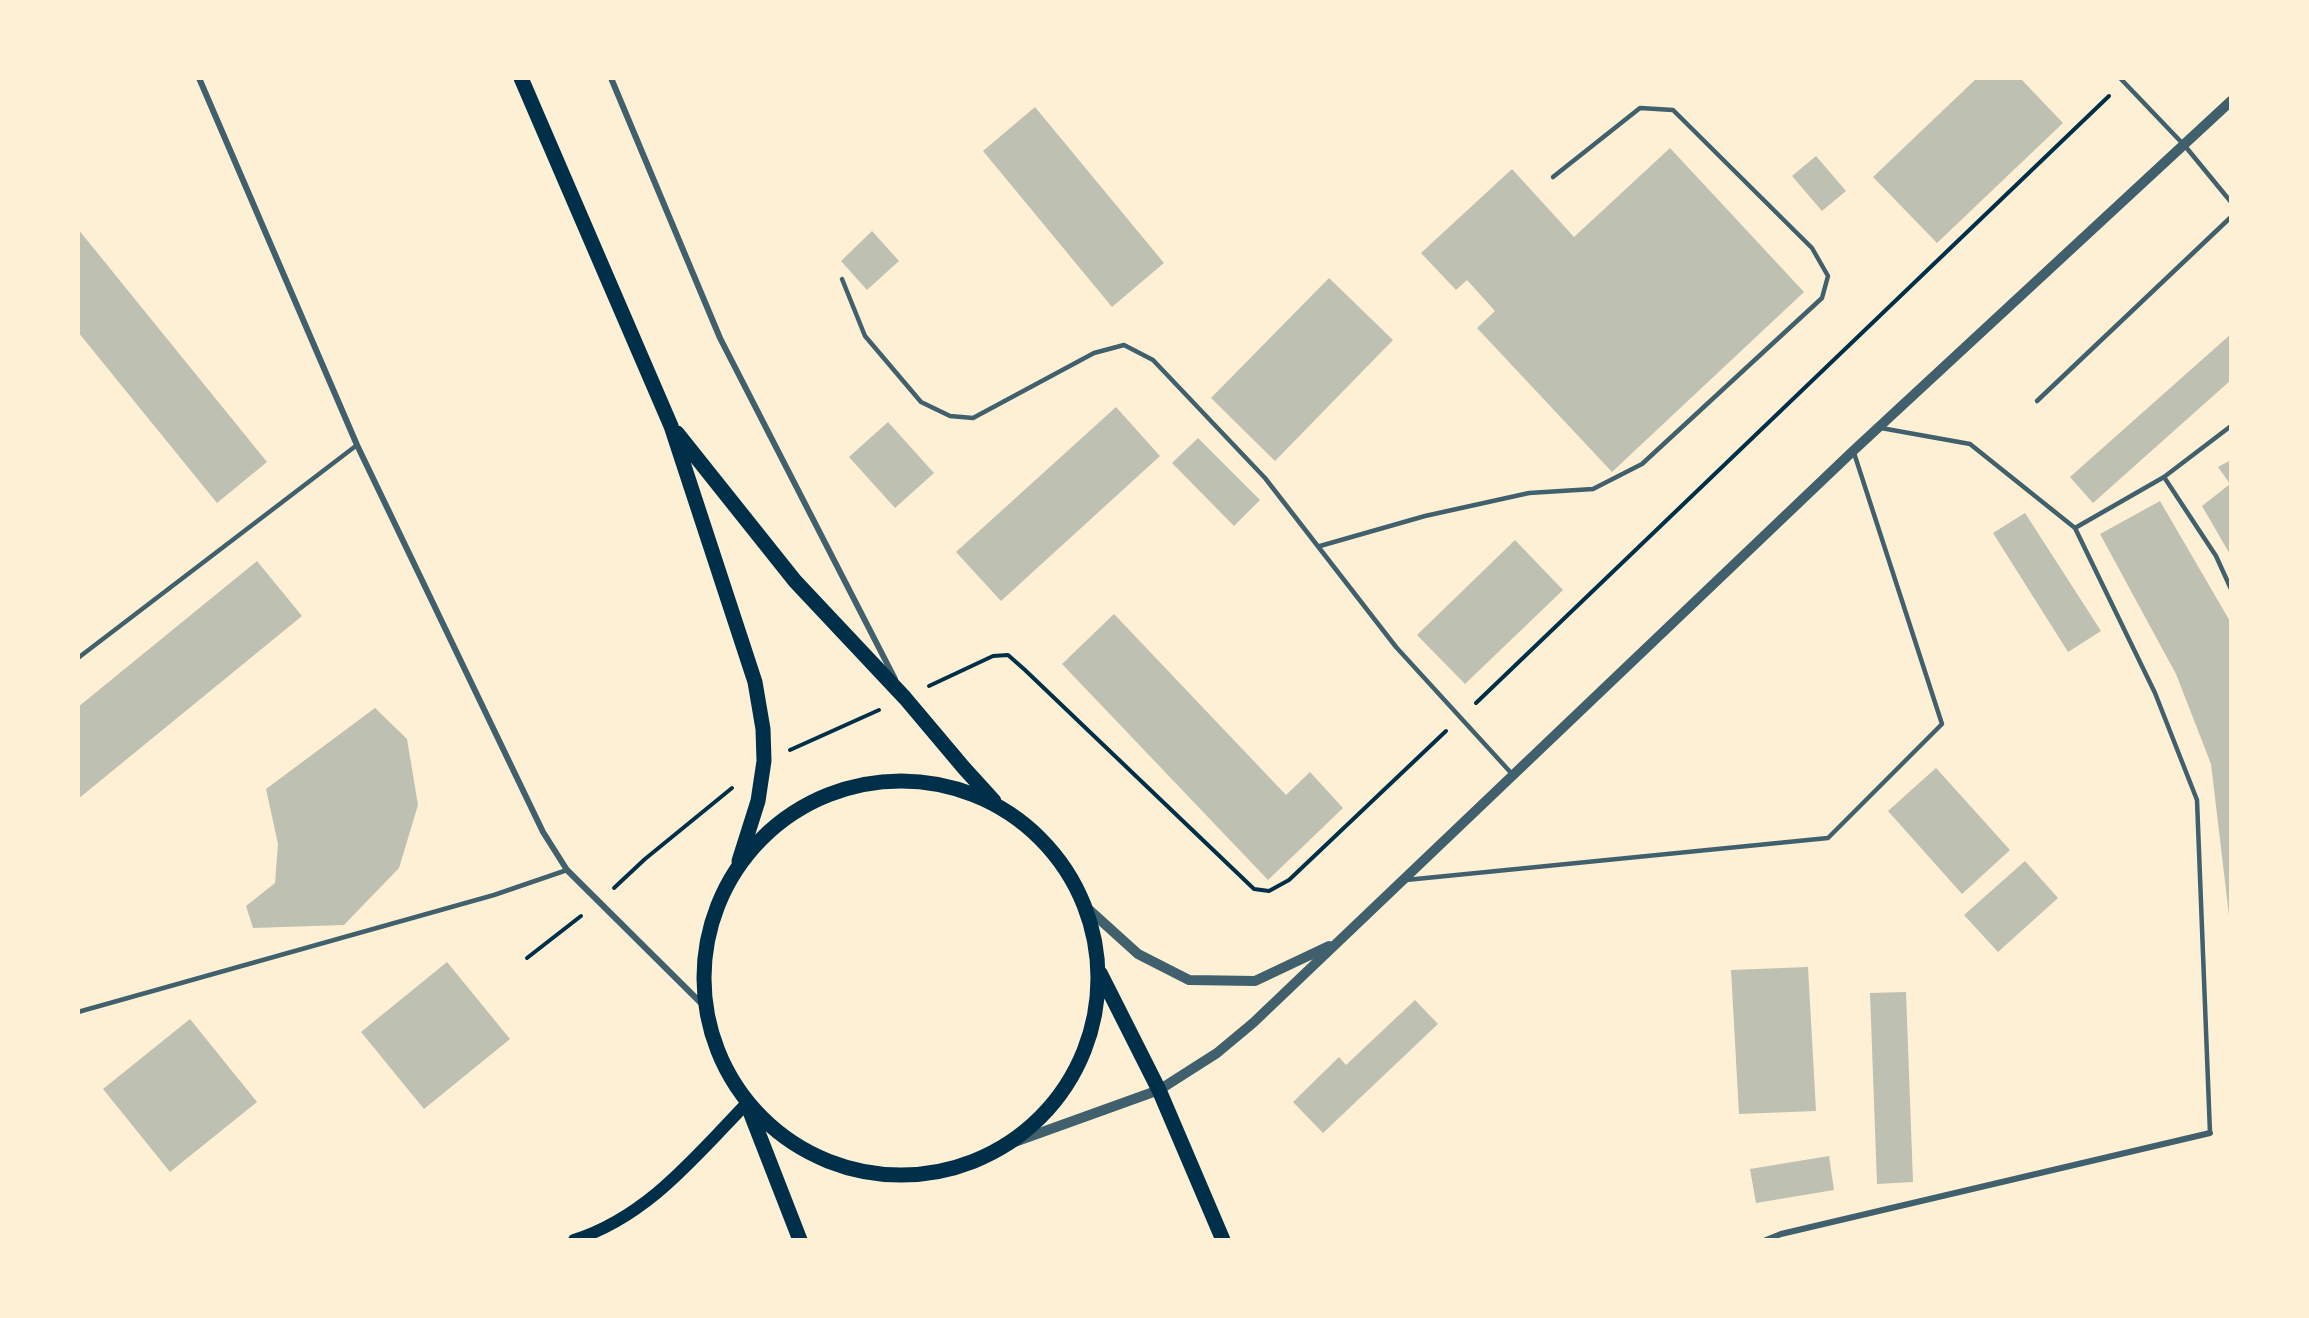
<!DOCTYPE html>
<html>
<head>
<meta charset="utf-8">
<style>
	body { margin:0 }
	#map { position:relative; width:2309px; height:1318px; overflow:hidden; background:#fdf0d5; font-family:Barlow,sans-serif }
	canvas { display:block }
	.frame { position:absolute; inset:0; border:80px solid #fdf0d5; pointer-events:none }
</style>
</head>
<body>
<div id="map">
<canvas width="2309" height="1318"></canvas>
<div class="frame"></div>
</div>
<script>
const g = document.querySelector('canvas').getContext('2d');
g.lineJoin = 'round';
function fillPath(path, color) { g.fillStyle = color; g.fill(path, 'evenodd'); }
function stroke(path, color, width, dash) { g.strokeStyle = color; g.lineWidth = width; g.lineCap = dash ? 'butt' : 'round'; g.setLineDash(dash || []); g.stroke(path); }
fillPath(new Path2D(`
	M1977,78H2020L2063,123L1937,243L1873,177Z
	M1035,107L1164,263L1112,307L983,151Z
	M1670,148L1804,292L1612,472L1477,328L1495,311L1467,280L1456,290L1421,253L1512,169L1574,237Z
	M1816,156L1846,191L1822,211L1792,176Z
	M78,229L267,462L217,503L78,332Z
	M872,231L899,261L867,290L841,261Z
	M1329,278L1393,340L1275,461L1211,398Z
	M2231,334V380L2093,503L2070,477Z
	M1116,407L1160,456L1001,601L956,552Z
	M888,422L934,473L895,508L849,457Z
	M1198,438L1260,500L1234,526L1172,463Z
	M2231,460V556L2202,506L2230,484L2218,467Z
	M2160,501L2231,623V932L2211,764L2176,674L2100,534Z
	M2025,513L2101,631L2068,652L1993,533Z
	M1515,540L1563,590L1465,684L1417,635Z
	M257,561L302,616L78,799V707Z
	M1114,614L1286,795L1310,772L1343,808L1268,880L1062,664Z
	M375,708L407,739L418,805L399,868L344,925L253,928L246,906L275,883L278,844L266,789Z
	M1936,768L2010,850L1962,894L1888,811Z
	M2025,861L2058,898L1998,952L1964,915Z
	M447,962L510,1039L424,1109L361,1032Z
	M1808,967L1816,1111L1739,1114L1731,970Z
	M1906,992L1913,1182L1877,1184L1870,993Z
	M1415,1000L1438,1024L1323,1133L1293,1102L1339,1057L1346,1065Z
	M190,1019L257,1102L170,1172L103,1089Z
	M1829,1156L1834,1190L1756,1203L1750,1169Z`), '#bec0b2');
stroke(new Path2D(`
	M929,686L993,656L1008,655L1025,670L1254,889L1269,891L1289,880L1446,731
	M1476,703L2109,96
	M790,750L879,710
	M614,888L645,859L732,788
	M527,958L581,916`), '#003049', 4);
stroke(new Path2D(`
	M2120,78L2185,146L2231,202
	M842,279L865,336L921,402L950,416L973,418L1094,353L1124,345L1153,360L1265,478L1396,647L1513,775
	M2037,401L2231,217
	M1881,428L1970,444L2075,528
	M2164,477L2216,556L2231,589
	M1320,546L1425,516L1529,493L1593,489L1642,464L1822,298L1828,276L1812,248L1673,110L1640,108L1553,177
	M78,658L357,445
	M1406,880L1828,838L1942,724L1854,453
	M78,1012L494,895L567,870
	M2210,1133L2197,800L2155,693L2075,528L2164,477L2231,426`), '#3f606c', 4.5);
stroke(new Path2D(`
	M199,78L357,445L543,832L567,870L705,1007
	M611,78L720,338L895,679
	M1766,1240L1781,1234L2210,1133`), '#3f606c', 6);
stroke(new Path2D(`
	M1086,907L1138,954L1189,980L1255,981L1329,946
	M1009,1144L1159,1090L1217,1053L1253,1023L1853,451L2231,101`), '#3f606c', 10);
stroke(new Path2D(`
	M574,1240C647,1217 695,1157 747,1103`), '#003049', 12);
stroke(new Path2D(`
	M521,78L671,426L755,682L763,729L764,761L758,801L739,861
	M677,433L795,581L905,698L964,768L994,801
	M704 978a197 197 0 1 1 394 0a197 197 0 1 1-394 0Z
	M1100,973L1159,1090L1223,1240
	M749,1109L800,1240`), '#003049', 15);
</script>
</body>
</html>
